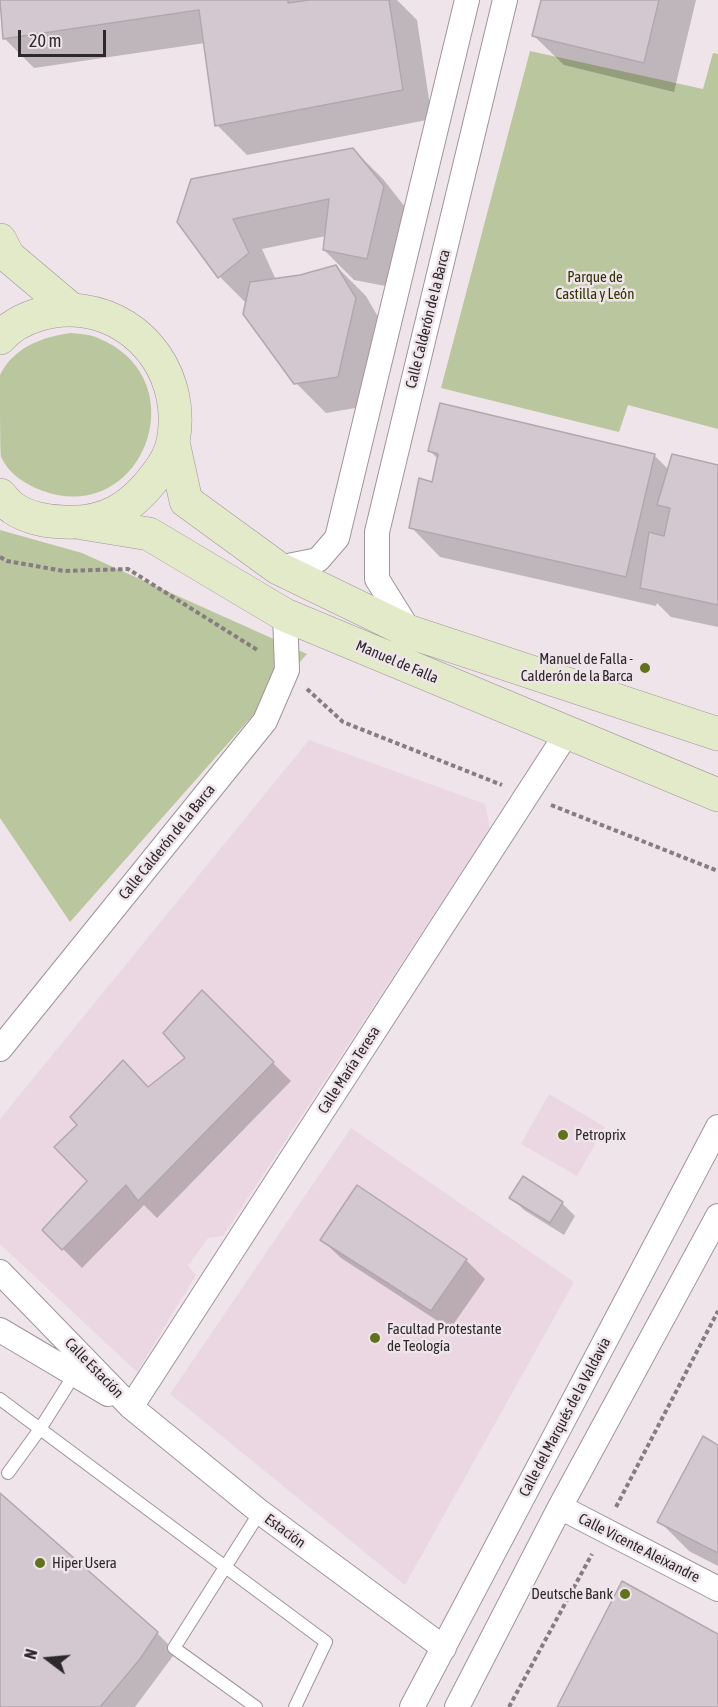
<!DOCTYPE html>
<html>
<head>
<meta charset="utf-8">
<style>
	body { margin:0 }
	#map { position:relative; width:718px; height:1707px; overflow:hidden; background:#efe4ea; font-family:"Asap Condensed",sans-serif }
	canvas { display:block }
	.north { position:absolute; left:18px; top:1629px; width:60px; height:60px; -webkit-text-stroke:4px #efe4ea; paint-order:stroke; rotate:286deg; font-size:16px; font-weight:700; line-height:24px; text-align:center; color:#2d292b }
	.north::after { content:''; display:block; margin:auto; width:21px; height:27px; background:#2d292b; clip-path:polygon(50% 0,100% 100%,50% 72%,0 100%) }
	.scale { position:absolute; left:18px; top:30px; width:88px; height:27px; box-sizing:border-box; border:3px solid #2d292b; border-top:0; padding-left:8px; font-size:18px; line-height:21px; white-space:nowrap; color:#2d292b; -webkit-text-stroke:4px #efe4ea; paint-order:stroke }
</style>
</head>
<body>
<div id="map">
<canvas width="718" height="1707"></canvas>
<div class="north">N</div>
<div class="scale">20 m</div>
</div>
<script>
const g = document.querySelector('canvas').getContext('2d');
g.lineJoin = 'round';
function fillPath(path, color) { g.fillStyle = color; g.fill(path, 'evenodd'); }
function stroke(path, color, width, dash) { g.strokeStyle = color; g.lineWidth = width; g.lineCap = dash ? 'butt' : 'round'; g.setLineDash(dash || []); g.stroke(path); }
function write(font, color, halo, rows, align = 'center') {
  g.font = font + ' "Asap Condensed",sans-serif'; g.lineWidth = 5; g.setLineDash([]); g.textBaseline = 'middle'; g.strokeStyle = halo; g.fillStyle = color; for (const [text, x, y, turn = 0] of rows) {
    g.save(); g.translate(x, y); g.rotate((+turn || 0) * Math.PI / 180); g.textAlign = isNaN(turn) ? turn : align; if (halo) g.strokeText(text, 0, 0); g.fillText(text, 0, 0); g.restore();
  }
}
fillPath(new Path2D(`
	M309,740L485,804L490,828L223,1236L208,1238L188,1266L196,1275L137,1372L0,1244V1119Z
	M549,1094L605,1127L577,1176L521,1144Z
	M351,1128L574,1282L405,1585L170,1394Z`), '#ead7e2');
fillPath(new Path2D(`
	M530,51L703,89L713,53L718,54V429L628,405L619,432L441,388Z
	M71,333C79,334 90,334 98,338C199,379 143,527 43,491C26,485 9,474 1,457C0,447 0,390 0,375C14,347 42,337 71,333Z
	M0,530L82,553L307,654L70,922L0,818Z`), '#bac69d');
fillPath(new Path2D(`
	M0,0H397L417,20L432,119L247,155L217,125L205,43L34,68L4,38Z
	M543,0H696L674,92L564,65L534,36Z
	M353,149L383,179L413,217L396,288L354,280L324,250L326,236L262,249L276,280L300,276L336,266L366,296L385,329L367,406L326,413L296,383L247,304L220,277L178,222Z
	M430,451L654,455L669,470L718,467V627L671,617L657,603L656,606L440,557L411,527L433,484L439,460Z
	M202,992L291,1081L157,1218L144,1205L82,1268L44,1230L89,1181L148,1089L187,1058Z
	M511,1197L562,1203L575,1216L564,1235L524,1210Z
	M322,1240L466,1260L485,1279L450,1329L341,1258Z
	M718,1447V1566L689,1551L659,1521Z
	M0,1495L157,1633L176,1652L135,1707H0Z`), '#0003');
const building = new Path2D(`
	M0,0H288V3L309,0H389L403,90L215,126L199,10L3,39Z
	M541,0H659L644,63L532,36Z
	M353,148L384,186L367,259L323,250L329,199L233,219L249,253L218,278L177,222L191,179Z
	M336,265L356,298L338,377L294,384L243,314L250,282L300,275Z
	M440,403L655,454L626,577L409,528L419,478L432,482L438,454L428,451Z
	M672,454L718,465V605L640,588L649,532L664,536L670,508L657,505Z
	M202,990L274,1062L138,1201L126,1185L62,1250L42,1230L87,1181L54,1147L77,1125L70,1117L123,1060L148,1087L185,1058L163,1033Z
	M523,1176L563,1202L550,1223L509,1198Z
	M357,1185L467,1259L431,1311L320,1240Z
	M703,1436L718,1445V1553L657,1522Z
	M0,1493L158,1632L140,1659L100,1707H0Z
	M622,1581L718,1634V1707H557Z`);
fillPath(building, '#d3c8cf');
stroke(building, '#b2a7ad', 1.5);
const service = new Path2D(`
	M0,1399L326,1642L295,1707
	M8,1473L40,1429L74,1375
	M256,1707L174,1648L260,1512`);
const minor = new Path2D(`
	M278,568L318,560L337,538L467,0
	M410,632L377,579V532L505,0
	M0,1049L265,721L287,670L285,615
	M0,1272L131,1407L260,1512L444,1648
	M0,1330L108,1394
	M131,1407L567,733
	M560,1507L718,1589
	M412,1707L718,1127
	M457,1707L560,1507L718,1216`);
const secondary = new Path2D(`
	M0,240L8,256L72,310
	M0,338C19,316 55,307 83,311C146,320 185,380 173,442C171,453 164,465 157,474C133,507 106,524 65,522C48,522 27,518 13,508C8,505 4,499 0,495
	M173,442L186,501L278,568L410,632L718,734
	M82,523L149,534L285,615L718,795`);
stroke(service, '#9f949b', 14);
stroke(minor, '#9f949b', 26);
stroke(secondary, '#9f949b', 34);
stroke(new Path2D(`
	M0,557L7,561L64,571L128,569L259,651
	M307,689L343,722L502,785
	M551,805L718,871
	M616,1507L718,1311
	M509,1707L592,1554`), '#857d81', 4, [4.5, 3]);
stroke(service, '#fff', 12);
stroke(minor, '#fff', 24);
stroke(secondary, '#e3eac9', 33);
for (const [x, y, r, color] of [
	[645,668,6,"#61721f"],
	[563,1135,6,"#61721f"],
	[375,1338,6,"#61721f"],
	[40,1563,6,"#61721f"],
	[625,1594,6,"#61721f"]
]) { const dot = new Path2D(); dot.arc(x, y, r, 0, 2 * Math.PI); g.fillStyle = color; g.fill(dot); stroke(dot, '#efe4ea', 2); }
write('15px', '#2d3700', '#efe4ea', [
	["Parque de",595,277],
	["Castilla y León",595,294]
]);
write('15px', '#2d292b', '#efe4ea', [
	["Calle Calderón de la Barca",428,319,-76],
	["Manuel de Falla",397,662,23],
	["Calle Calderón de la Barca",167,842,-51],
	["Calle María Teresa",349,1070,-57],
	["Calle Estación",94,1368,46],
	["Calle del Marqués de la Valdavia",565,1417,-62],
	["Estación",285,1531,36],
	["Calle Vicente Aleixandre",639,1548,27]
]);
write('15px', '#2d292b', '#efe4ea', [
	["Manuel de Falla -",633,659,"right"],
	["Calderón de la Barca",633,676,"right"],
	["Petroprix",575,1135],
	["Facultad Protestante",387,1329],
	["de Teología",387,1346],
	["Hiper Usera",52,1563],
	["Deutsche Bank",613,1594,"right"]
], 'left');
</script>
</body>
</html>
